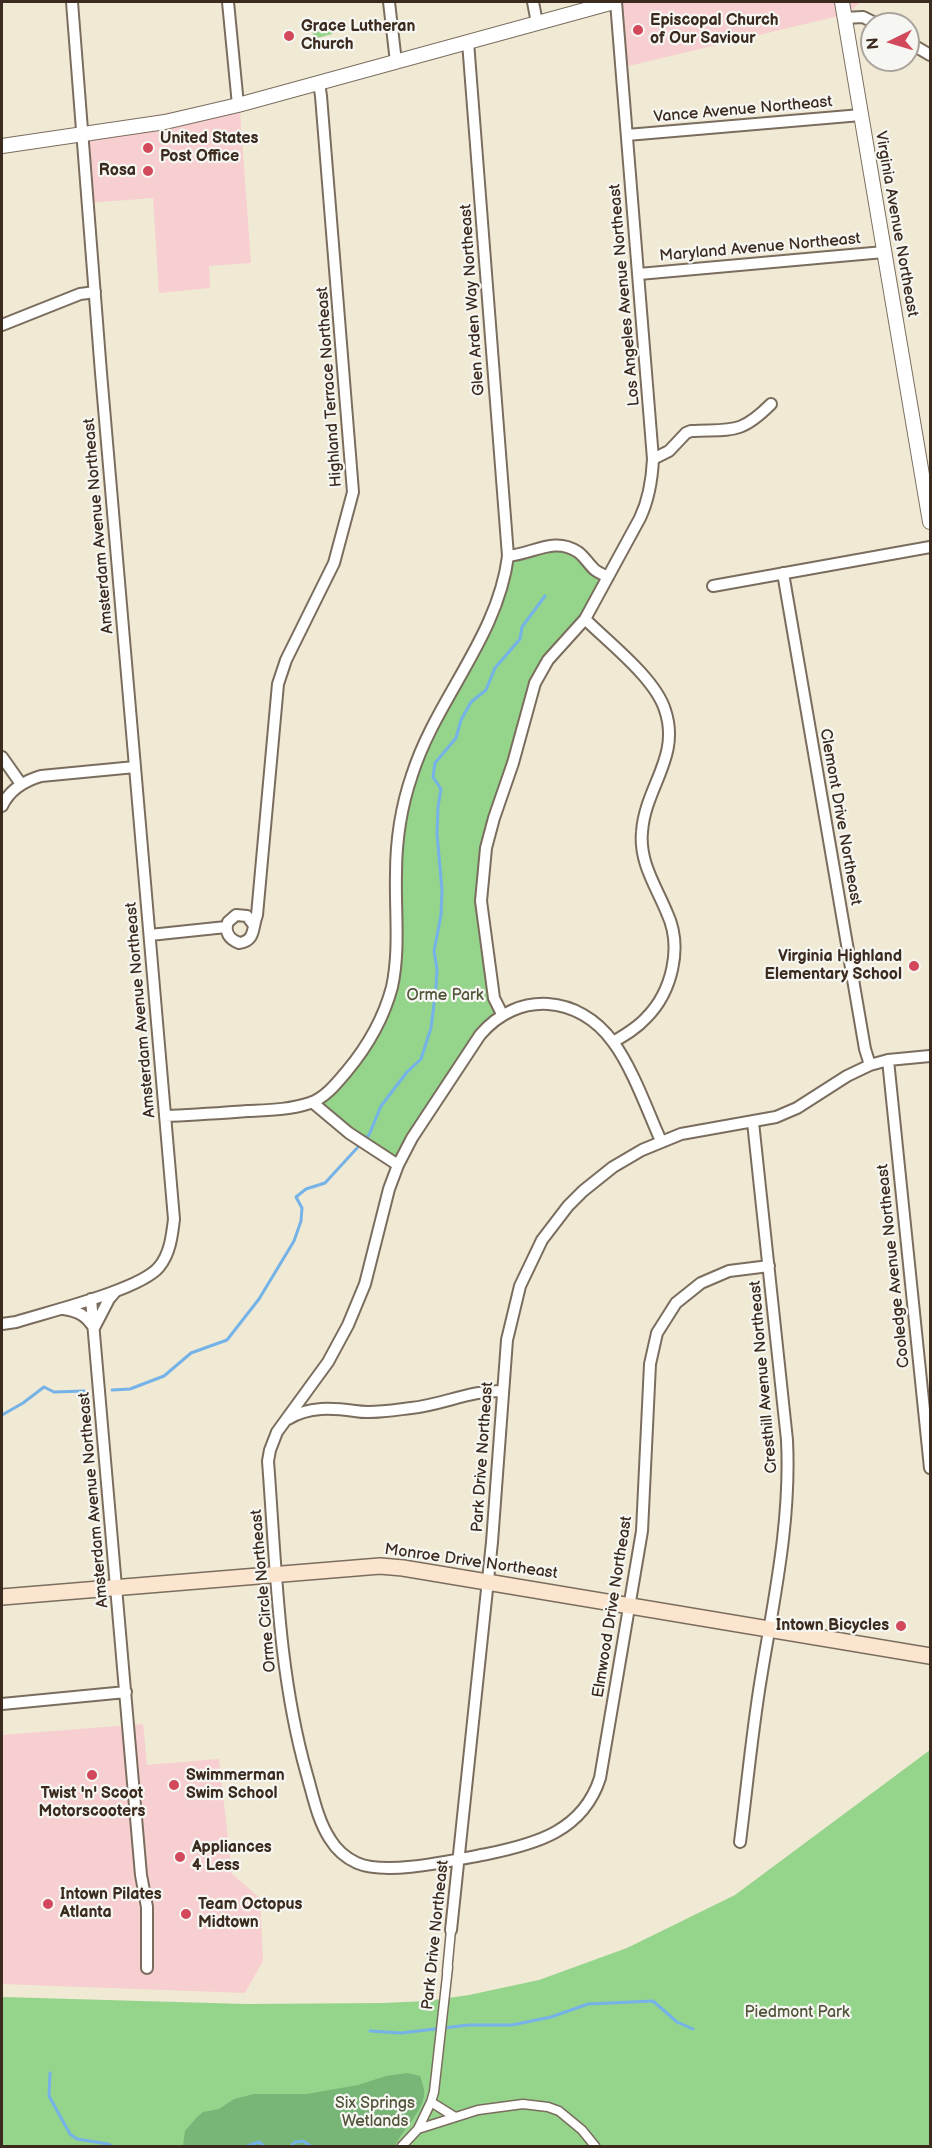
<!DOCTYPE html>
<html>
<head>
<meta charset="utf-8">
<style>
	body { margin:0 }
	#map { position:relative; width:932px; height:2148px; overflow:hidden; background:#f0e9d4; font-family:"Balsamiq Sans",sans-serif }
	canvas { display:block }
	.frame { position:absolute; inset:0; border:3px solid #3b2a1e; pointer-events:none }
	.north { position:absolute; left:860px; top:12px; width:60px; height:60px; box-sizing:border-box; background:#f6f6f2; border:2px solid #aba49d; border-radius:50%; rotate:265deg; font-size:16px; font-weight:700; line-height:24px; text-align:center; color:#3b2a1e }
	.north::after { content:''; display:block; margin:auto; width:21px; height:27px; background:#d1495b; clip-path:polygon(50% 0,100% 100%,50% 72%,0 100%) }
</style>
</head>
<body>
<div id="map">
<canvas width="932" height="2148"></canvas>
<div class="frame"></div>
<div class="north">N</div>
</div>
<script>
const g = document.querySelector('canvas').getContext('2d');
g.lineJoin = 'round';
function fillPath(path, color) { g.fillStyle = color; g.fill(path, 'evenodd'); }
function stroke(path, color, width, dash) { g.strokeStyle = color; g.lineWidth = width; g.lineCap = dash ? 'butt' : 'round'; g.setLineDash(dash || []); g.stroke(path); }
function write(font, color, halo, rows, align = 'center') {
  g.font = font + ' "Balsamiq Sans",sans-serif'; g.lineWidth = 4.5; g.setLineDash([]); g.textBaseline = 'middle'; g.strokeStyle = halo; g.fillStyle = color; for (const [text, x, y, turn = 0] of rows) {
    g.save(); g.translate(x, y); g.rotate((+turn || 0) * Math.PI / 180); g.textAlign = isNaN(turn) ? turn : align; if (halo) g.strokeText(text, 0, 0); g.fillText(text, 0, 0); g.restore();
  }
}
fillPath(new Path2D(`
	M617,2H861L847,14L620,68Z
	M239,98L251,263L209,266L210,288L159,293L153,198L88,203L83,130Z
	M143,1724L147,1765L219,1759L232,1874L260,1898L263,1961L245,1993L2,1984V1735Z`), '#f7cfd0');
fillPath(new Path2D(`
	M333,19L335,28L332,34L314,39L311,26Z
	M574,549L610,582L544,661L486,865L485,935L502,1006L400,1164L315,1103L389,1010L402,820L431,734L500,612L511,561L537,550Z
	M930,1750V2146H2V1997L246,2004L383,2003L427,2001L469,1995L539,1980L627,1948L735,1895Z`), '#95d48b');
fillPath(new Path2D(`
	M407,2073L420,2076C422,2082 425,2090 424,2096C420,2115 403,2129 395,2146H183L185,2131L197,2117L203,2112L219,2109L234,2099L254,2094H307L358,2085L386,2076Z`), '#78b677');
stroke(new Path2D(`
	M112,1390L130,1389L164,1376L191,1353L227,1340L259,1299L294,1241L301,1221L302,1208L296,1197L306,1189L325,1183L369,1135L381,1106L407,1072L421,1059L431,1028L436,988L437,969L434,951L441,915L442,890L437,834L438,807L441,789L433,777L435,763L456,738L461,720L471,702L486,690L495,668L520,639L522,627L545,596
	M2,1415L23,1403L44,1387L54,1392L84,1391
	M370,2031L401,2033L469,2025H512L551,2017L588,2004L653,2001L677,2022L693,2029
	M50,2073L49,2096L70,2134L77,2139L108,2144L112,2146
	M247,2146L259,2142L264,2146
	M291,2146L295,2142L303,2141L311,2146`), '#74b2e7', 3);
const pedestrian = new Path2D(`
	M447,1972L451,1930
	M431,2102L455,2117
	M418,2129L431,2102L434,2092L448,1967
	M402,2146L418,2129L478,2110L523,2104L548,2107L559,2111L582,2130L595,2146`);
const minor = new Path2D(`
	M228,2L238,105
	M389,2L396,62
	M533,2L537,23
	M844,18L863,17L877,24
	M908,42L930,55
	M627,135L861,115
	M639,274L884,252
	M2,325L80,294L95,292
	M653,459L669,451L686,433L691,431C732,429 740,435 771,404
	M508,556C533,554 554,536 578,552C585,557 589,565 595,570C599,573 604,575 608,577
	M783,573L865,1049L870,1065
	M713,586L930,547
	M585,619C609,643 655,678 665,710C681,757 645,787 642,832C639,862 656,886 667,913C683,947 672,992 646,1018C637,1028 625,1035 613,1042
	M2,757L21,784
	M2,806C10,789 24,781 41,776L135,767
	M253,924L247,916L236,915L228,922C224,932 229,939 239,943C256,941 252,927 257,915L278,684L286,660L334,563L353,492L321,96L319,83
	M150,935L226,927
	M502,1014L494,998L481,901L486,848L494,818L513,763L535,683L548,660L585,619L640,518C649,499 652,480 653,459L616,2
	M888,1060L930,1468
	M312,1102L349,1133L398,1165
	M165,1116C192,1115 219,1113 247,1111C268,1110 289,1110 310,1103C325,1098 337,1083 347,1071C367,1047 384,1017 392,987C400,950 395,911 396,874C396,840 401,807 412,775C436,699 498,637 508,556L468,42
	M661,1141C648,1112 632,1067 613,1042C579,995 518,990 480,1035L412,1138L398,1165L389,1189L365,1284L348,1325L328,1362L277,1432L270,1450L268,1461C276,1566 278,1674 307,1775C313,1796 318,1821 330,1839C336,1849 346,1858 357,1863C387,1876 454,1860 487,1854C536,1844 583,1831 600,1778L642,1531L650,1364L657,1333L676,1303L701,1283L729,1271L769,1266
	M91,1299L141,1875L147,1907V1968
	M63,1309C78,1311 86,1315 94,1328
	M2,1324L16,1322C47,1312 140,1290 159,1267C170,1254 172,1236 174,1219L101,373L72,2
	M94,1328L109,1299L116,1291
	M288,1419C309,1406 333,1408 355,1411C372,1414 394,1410 411,1408C442,1405 471,1390 502,1391
	M2,1704L126,1692
	M740,1842C747,1787 752,1732 761,1678C774,1598 791,1522 787,1440L753,1122
	M451,1930L492,1542L507,1340L520,1286L542,1240L568,1206L583,1191L613,1167L642,1150L681,1134L776,1117L797,1108L847,1076L870,1065L888,1060L930,1056`);
const tertiary = new Path2D(`
	M842,2L930,522
	M2,146L165,122L238,105L614,2`);
const secondary = new Path2D(`
	M2,1597L380,1566L403,1568L930,1656`);
stroke(pedestrian, '#7a6d5e', 11);
stroke(minor, '#7a6d5e', 14);
stroke(tertiary, '#7a6d5e', 16);
stroke(secondary, '#7a6d5e', 18);
stroke(pedestrian, '#fff', 8);
stroke(minor, '#fff', 10);
stroke(tertiary, '#fff', 14);
stroke(secondary, '#fce5cf', 15);
for (const [x, y, r, color] of [
	[638,30,6,"#d1495b"],
	[289,36,6,"#d1495b"],
	[148,148,6,"#d1495b"],
	[148,171,6,"#d1495b"],
	[914,966,6,"#d1495b"],
	[901,1626,6,"#d1495b"],
	[92,1775,6,"#d1495b"],
	[174,1785,6,"#d1495b"],
	[180,1857,6,"#d1495b"],
	[48,1904,6,"#d1495b"],
	[186,1914,6,"#d1495b"]
]) { const dot = new Path2D(); dot.arc(x, y, r, 0, 2 * Math.PI); g.fillStyle = color; g.fill(dot); stroke(dot, '#f6f6f2', 2); }
write('bold 16px', '#3b2a1e', '#f6f6f2', [
	["Episcopal Church",650,21],
	["of Our Saviour",650,39],
	["Grace Lutheran",301,27],
	["Church",301,45],
	["United States",160,139],
	["Post Office",160,157],
	["Rosa",136,171,"right"],
	["Virginia Highland",902,957,"right"],
	["Elementary School",902,975,"right"],
	["Intown Bicycles",889,1626,"right"],
	["Swimmerman",186,1776],
	["Swim School",186,1794],
	["Twist 'n' Scoot",92,1794,"center"],
	["Motorscooters",92,1812,"center"],
	["Appliances",192,1848],
	["4 Less",192,1866],
	["Intown Pilates",60,1895],
	["Atlanta",60,1913],
	["Team Octopus",198,1905],
	["Midtown",198,1923]
], 'left');
write('16px', '#3b2a1e', '#f6f6f2', [
	["Vance Avenue Northeast",743,110,-5],
	["Virginia Avenue Northeast",896,224,80],
	["Maryland Avenue Northeast",760,248,-5],
	["Los Angeles Avenue Northeast",625,295,-95],
	["Glen Arden Way Northeast",473,300,-94],
	["Highland Terrace Northeast",330,387,-94],
	["Amsterdam Avenue Northeast",99,526,-95],
	["Clemont Drive Northeast",840,817,80],
	["Amsterdam Avenue Northeast",141,1010,-95],
	["Cooledge Avenue Northeast",894,1266,-96],
	["Cresthill Avenue Northeast",764,1377,-95],
	["Park Drive Northeast",483,1457,-86],
	["Amsterdam Avenue Northeast",94,1500,-95],
	["Monroe Drive Northeast",471,1562,8],
	["Orme Circle Northeast",264,1591,-95],
	["Elmwood Drive Northeast",613,1607,-81],
	["Park Drive Northeast",436,1935,-84]
]);
write('16px', '#525439', '#f6f6f2', [
	["Orme Park",445,996],
	["Piedmont Park",797,2013],
	["Six Springs",375,2104],
	["Wetlands",375,2122]
]);
</script>
</body>
</html>
